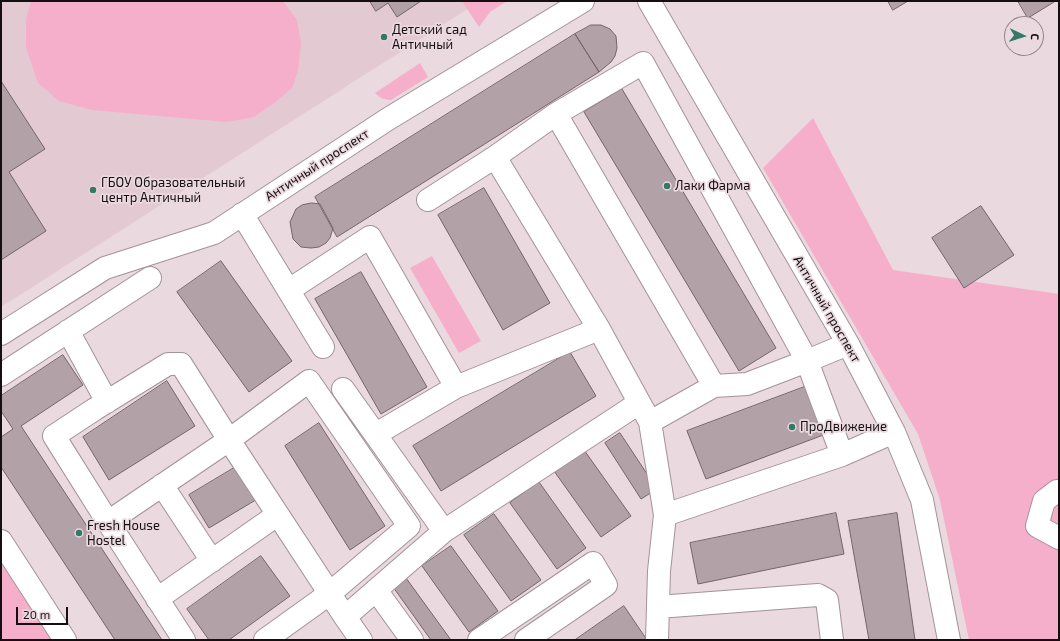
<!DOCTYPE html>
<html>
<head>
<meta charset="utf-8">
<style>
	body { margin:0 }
	#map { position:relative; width:1060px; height:641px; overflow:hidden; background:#ead9df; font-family:"Exo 2",sans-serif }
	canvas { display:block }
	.frame { position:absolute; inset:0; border:2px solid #150f11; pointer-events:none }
	.north { position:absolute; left:1004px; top:16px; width:40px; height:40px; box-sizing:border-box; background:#ead9df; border:1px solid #95888d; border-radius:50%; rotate:94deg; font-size:11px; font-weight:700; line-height:16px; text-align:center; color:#150f11 }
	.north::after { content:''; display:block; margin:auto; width:14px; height:18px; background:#367767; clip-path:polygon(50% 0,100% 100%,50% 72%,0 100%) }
	.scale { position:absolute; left:16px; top:607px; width:52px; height:18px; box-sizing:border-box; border:2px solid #150f11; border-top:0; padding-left:5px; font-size:12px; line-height:14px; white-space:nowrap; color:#150f11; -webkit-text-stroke:3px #ead9df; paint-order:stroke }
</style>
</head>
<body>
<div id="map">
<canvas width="1060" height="641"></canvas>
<div class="frame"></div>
<div class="north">С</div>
<div class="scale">20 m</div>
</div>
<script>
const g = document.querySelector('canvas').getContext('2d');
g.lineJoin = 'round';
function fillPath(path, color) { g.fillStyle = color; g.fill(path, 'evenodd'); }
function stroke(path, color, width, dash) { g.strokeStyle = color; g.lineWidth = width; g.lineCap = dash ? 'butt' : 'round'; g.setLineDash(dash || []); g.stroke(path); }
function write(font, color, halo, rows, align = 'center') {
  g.font = font + ' "Exo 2",sans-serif'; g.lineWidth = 3.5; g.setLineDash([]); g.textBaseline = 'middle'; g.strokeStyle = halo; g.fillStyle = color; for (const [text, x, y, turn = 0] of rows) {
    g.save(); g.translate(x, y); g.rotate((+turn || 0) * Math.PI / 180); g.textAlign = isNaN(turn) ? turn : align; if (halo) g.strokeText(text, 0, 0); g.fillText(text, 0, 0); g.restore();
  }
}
fillPath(new Path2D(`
	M1,1H480L1,307Z`), '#e2c9d2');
fillPath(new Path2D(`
	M31,1H283L297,20L301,43L298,71L292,88L277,101L254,117L227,122L92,110L59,101L38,83L26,47V19Z
	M462,1H507L490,12L479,27Z
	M420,63L428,77L391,100C385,100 380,98 375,93Z
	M813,118L893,270L1059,294V640H969L940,500L918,434L763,168Z
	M432,256L481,341L459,353L410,268Z
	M1,555L56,640H1Z`), '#f6afca');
const building = new Path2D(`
	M370,1H421L397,17L388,3L376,11Z
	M888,1H908L893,10Z
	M1018,1H1053L1054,2L1028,18Z
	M591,25H601L610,29L616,36L617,48L615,56L611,62L599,72L575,34Z
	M575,34L599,72L337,237L315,197Z
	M1,81L45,149L9,172L46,231L1,260Z
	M622,89L776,348L739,371L584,112Z
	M484,188L550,303L503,330L438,215Z
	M312,203L320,204L333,228L330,238L326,243L319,247L311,248L301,247L293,239L290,222L296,209L302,205Z
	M981,206L1014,255L964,288L932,238Z
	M221,261L292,361L249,392L177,292Z
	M361,272L427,387L381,414L315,299Z
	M570,352L596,396L441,491L413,446Z
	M63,355L83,385L21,426L162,640H115L1,467V437L13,429L1,411V396Z
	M167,381L195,426L109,480L83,437Z
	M807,386L826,434L706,479L687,431Z
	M319,423L385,526L350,550L285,446Z
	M620,433L657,489L641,499L605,443Z
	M584,450L631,516L601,537L554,471Z
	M239,465L259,498L209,528L189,495Z
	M539,482L586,548L557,569L510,503Z
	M836,513L844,554L698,584L690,543Z
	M897,513L915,640H869L848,521Z
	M494,514L541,580L511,601L464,535Z
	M451,546L498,611L469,632L422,566Z
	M261,556L290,596L229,640H209L187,609Z
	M406,578L451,640H431L393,587Z
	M624,606L647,640H575Z`);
fillPath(building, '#b2a2a8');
stroke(building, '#73656a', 1);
const minor = new Path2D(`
	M649,1L848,344L894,432L922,500L949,640
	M643,63L807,361L747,384L714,386L556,114Z
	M495,157L599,329
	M428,200L495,157L556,114
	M242,214L323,347
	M289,290L370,237L456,387
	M68,331L107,402
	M1,334L105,268L214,233L388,119L583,1
	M1,375L150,278
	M343,389L444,531
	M650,422L714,386
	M376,434L456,387L599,329L650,422L665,515L659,571L657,640
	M842,455L807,361L848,344
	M162,485L212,561
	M1059,491H1057L1044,501L1037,526L1059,538
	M665,515L842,455L894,432
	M108,522L229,440L309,381L409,526L329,594L265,640
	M1,541L65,640
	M376,590L412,640
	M157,599L277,515
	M658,607L818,595L827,600L832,640
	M345,617L444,531L639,403
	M184,640L108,522L54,436L95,409L168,364H181L229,440L345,617L361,640
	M479,640L593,563L606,585L526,640`);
stroke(minor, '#a39399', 24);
stroke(minor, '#fff', 22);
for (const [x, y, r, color] of [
	[384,37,4,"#367767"],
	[667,186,4,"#367767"],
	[93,190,4,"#367767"],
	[792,427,4,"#367767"],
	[79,533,4,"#367767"]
]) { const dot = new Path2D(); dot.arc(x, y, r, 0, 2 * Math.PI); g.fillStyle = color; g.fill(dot); stroke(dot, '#ead9df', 1.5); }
write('13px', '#150f11', '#ead9df', [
	["Детский сад",392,30],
	["Античный",392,45],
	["ГБОУ Образовательный",101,183],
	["центр Античный",101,198],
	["Лаки Фарма",675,186],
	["ПроДвижение",800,427],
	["Fresh House",87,526],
	["Hostel",87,541]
], 'left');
write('13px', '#150f11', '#ead9df', [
	["Античный проспект",317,165,-33],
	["Античный проспект",827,309,60]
]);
</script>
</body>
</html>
